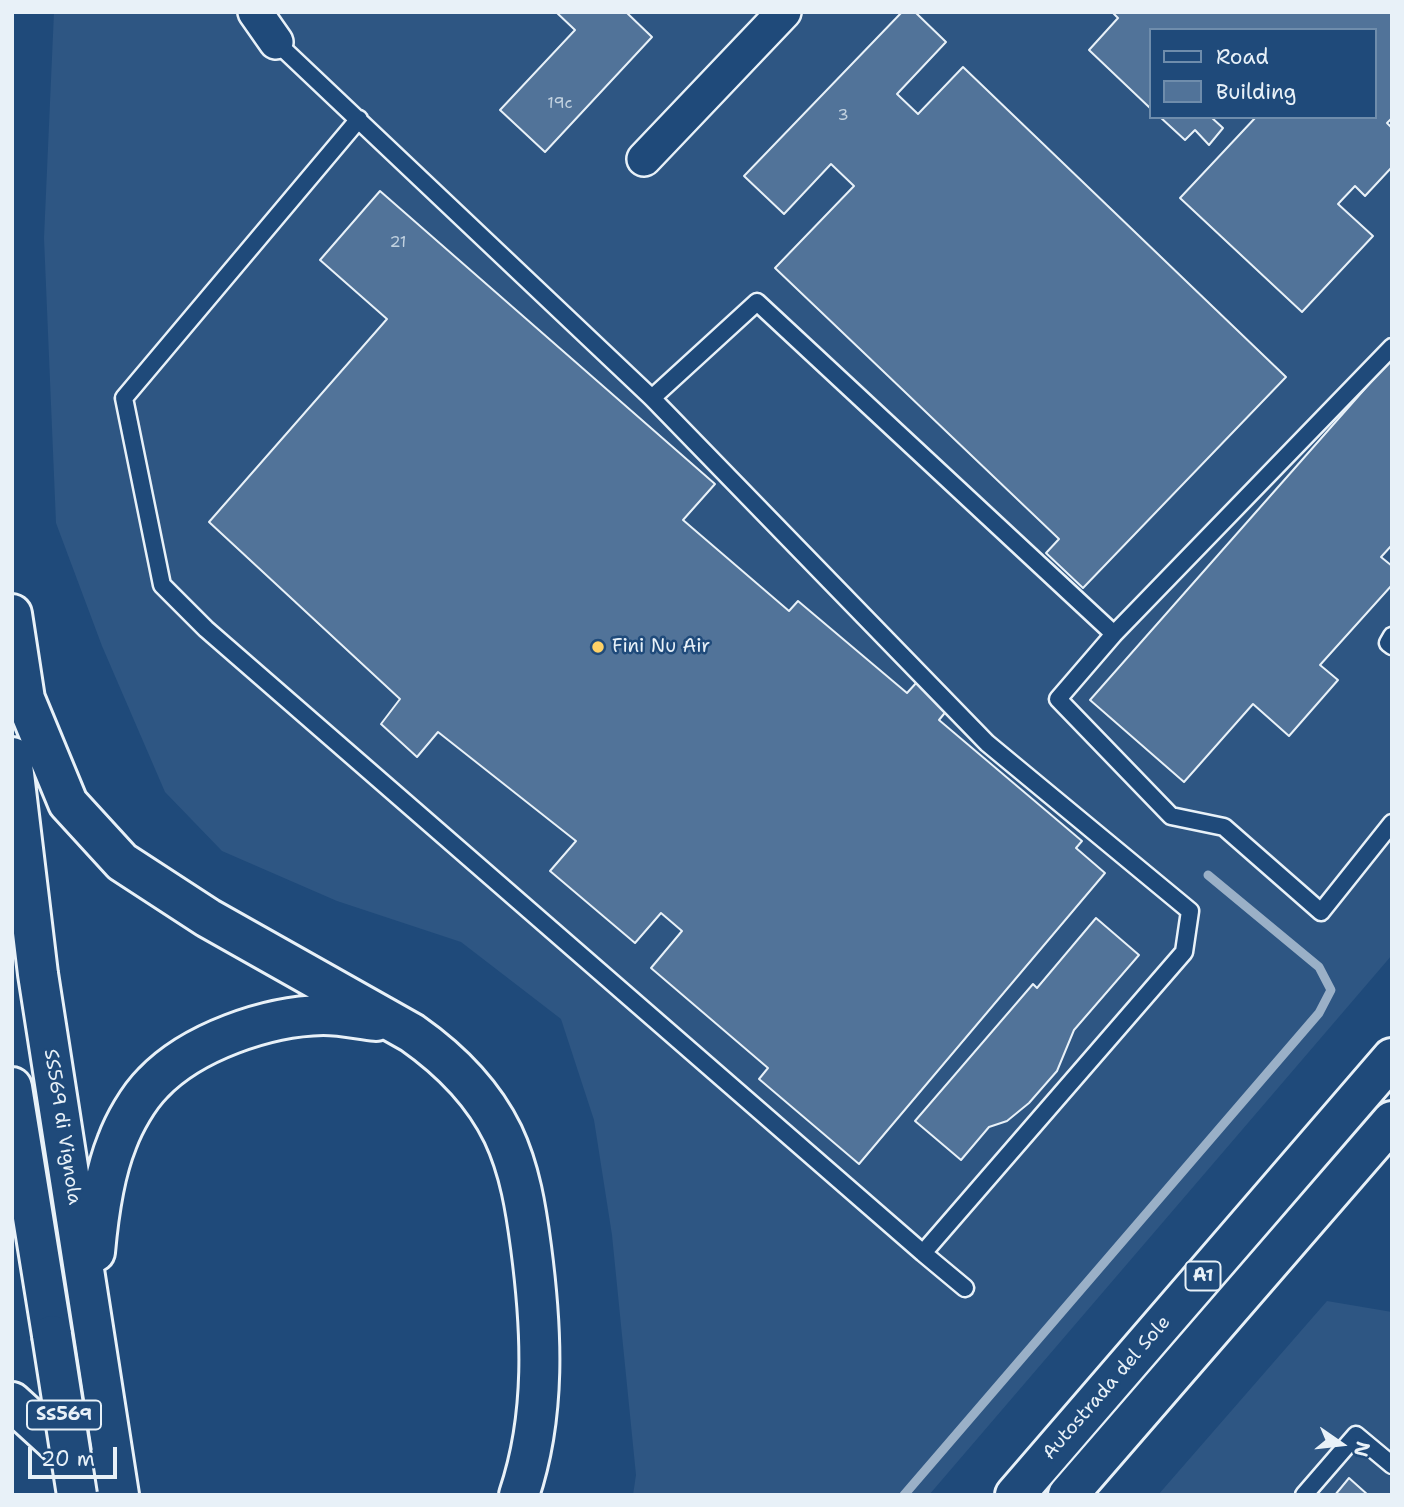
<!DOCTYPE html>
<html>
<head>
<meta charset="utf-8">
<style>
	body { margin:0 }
	#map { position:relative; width:1404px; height:1507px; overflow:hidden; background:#1f4a7a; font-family:"Shantell Sans",sans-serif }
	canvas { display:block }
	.frame { position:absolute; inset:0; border:14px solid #e8f1f8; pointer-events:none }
	.legend { position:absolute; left:1149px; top:28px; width:228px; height:91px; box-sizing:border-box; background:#1f4a7a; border:2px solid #6f8dac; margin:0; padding:9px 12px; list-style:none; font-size:21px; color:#e8f1f8 }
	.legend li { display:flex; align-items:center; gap:14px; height:35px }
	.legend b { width:35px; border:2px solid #6f8dac }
	.north { position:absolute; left:1306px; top:1409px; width:70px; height:70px; -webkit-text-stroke:5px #1f4a7a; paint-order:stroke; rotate:104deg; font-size:19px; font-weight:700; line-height:28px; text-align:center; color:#e8f1f8 }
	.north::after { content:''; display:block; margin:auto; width:24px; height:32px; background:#e8f1f8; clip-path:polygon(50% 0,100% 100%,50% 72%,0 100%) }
	.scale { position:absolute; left:28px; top:1447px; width:89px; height:32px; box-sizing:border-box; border:4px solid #e8f1f8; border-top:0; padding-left:9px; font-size:21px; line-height:24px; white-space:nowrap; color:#e8f1f8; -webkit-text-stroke:5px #1f4a7a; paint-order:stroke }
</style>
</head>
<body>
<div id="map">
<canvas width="1404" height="1507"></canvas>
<div class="frame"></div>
<ul class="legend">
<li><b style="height:9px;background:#1f4a7a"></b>Road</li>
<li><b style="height:19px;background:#517399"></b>Building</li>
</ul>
<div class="north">N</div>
<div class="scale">20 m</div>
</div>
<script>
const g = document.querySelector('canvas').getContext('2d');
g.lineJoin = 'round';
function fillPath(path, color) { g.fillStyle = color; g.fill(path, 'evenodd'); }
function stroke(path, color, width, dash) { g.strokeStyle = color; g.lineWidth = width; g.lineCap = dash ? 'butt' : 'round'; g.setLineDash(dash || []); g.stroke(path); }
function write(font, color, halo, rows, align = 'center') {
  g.font = font + ' "Shantell Sans",sans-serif'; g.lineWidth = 5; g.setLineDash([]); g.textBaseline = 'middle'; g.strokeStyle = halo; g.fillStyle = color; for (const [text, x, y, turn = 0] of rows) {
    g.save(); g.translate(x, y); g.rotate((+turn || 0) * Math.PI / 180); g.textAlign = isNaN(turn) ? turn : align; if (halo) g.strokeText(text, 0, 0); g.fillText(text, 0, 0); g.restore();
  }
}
fillPath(new Path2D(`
	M54,12H1392V955L929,1495H633L636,1475L612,1235L594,1120L561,1019L461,942L337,901L222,851L165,792L102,646L56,523L44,238ZM1150,30H1374V117H1150Z
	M1327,1301L1392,1312V1495H1158Z`), '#2e5683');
stroke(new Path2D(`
	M904,1495L1319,1013L1331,990L1319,967L1208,875`), '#9ab0c7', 9);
const building = new Path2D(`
	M556,12H626L652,37L545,152L500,110L575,30Z
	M902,12H915L946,42L897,94L918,114L963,67L1286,377L1083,588L1046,553L1059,539L775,268L854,186L831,164L784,214L744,176Z
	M1112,12H1392V118L1387,123L1392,128V167L1365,196L1355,186L1338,204L1373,236L1302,312L1180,198L1256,117H1374V30H1150V108L1089,50L1118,18Z
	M1160,117H1211L1223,128L1209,145L1195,130L1185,140Z
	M380,191L715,484L683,520L789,611L798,601L907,693L917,682L948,709L939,720L1082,841L1076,848L1105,873L859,1164L759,1079L768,1068L651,968L682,931L661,913L635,943L550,871L576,841L438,732L417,757L381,724L400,699L209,522L387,319L320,260Z
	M1392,358V545L1381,557L1392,566V585L1320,665L1338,680L1289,736L1253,704L1184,782L1090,700Z
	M1096,918L1139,955L1074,1030L1057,1071L1029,1103L1007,1121L989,1127L961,1160L915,1121L1033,984L1037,988Z
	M1349,1478L1368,1495H1335Z`);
fillPath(building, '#517399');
stroke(building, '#e8f1f8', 2);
const service = new Path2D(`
	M276,42L652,398L987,743L1190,911L1184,952L923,1253L965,1288
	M359,119L124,398L162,585L206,629L923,1253
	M1392,347L1114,634L1058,699L1171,816L1224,827L1321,912L1392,823
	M652,398L757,302L1114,634
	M1392,636L1388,643L1392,646
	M1304,1495L1356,1435L1392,1465`);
const minor = new Path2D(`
	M255,12L276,42
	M644,159L784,12`);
const tertiary = new Path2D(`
	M12,1402L114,1495`);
const trunk = new Path2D(`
	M12,614L25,699L68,803L122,862L208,918L412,1033C449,1059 483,1093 503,1134C520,1170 526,1209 531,1247C542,1330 546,1415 519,1495
	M12,757L38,974L119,1495
	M12,1087L52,1335
	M95,1252C98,1218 104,1174 117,1142C124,1123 138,1098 153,1083C192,1042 267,1016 323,1015C341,1015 359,1019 376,1021`);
const motorway = new Path2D(`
	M1015,1495L1392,1058
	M1068,1495L1392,1121`);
stroke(service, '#e8f1f8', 21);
stroke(minor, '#e8f1f8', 38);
stroke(tertiary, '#e8f1f8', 44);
stroke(trunk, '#e8f1f8', 44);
stroke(motorway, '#e8f1f8', 44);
stroke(service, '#1f4a7a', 16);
stroke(minor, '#1f4a7a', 33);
stroke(tertiary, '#1f4a7a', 38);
stroke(trunk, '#1f4a7a', 38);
stroke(motorway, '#1f4a7a', 38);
const trunkBridge = new Path2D(`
	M52,1335L77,1495`);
stroke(trunkBridge, '#e8f1f8', 44, []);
stroke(trunkBridge, '#1f4a7a', 38);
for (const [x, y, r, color] of [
	[598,647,7,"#ffd166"]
]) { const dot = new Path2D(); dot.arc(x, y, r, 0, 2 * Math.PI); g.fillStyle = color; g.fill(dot); stroke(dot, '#1f4a7a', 2.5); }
write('16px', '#c2d2e0', null, [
	["19c",560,104],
	["3",843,116],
	["21",398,243]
]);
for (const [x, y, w] of [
	[1203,1276,35],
	[64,1415,74]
]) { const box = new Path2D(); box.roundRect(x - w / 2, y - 14.5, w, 29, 5); g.fillStyle = '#1f4a7a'; g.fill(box); stroke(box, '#e8f1f8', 2); }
write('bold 18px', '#e8f1f8', null, [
	["A1",1203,1276],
	["SS569",64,1415]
]);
write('19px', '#e8f1f8', '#1f4a7a', [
	["Fini Nu Air",612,647]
], 'left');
write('19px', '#e8f1f8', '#1f4a7a', [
	["SS569 di Vignola",62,1127,81],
	["Autostrada del Sole",1107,1388,-49]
]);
</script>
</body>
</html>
